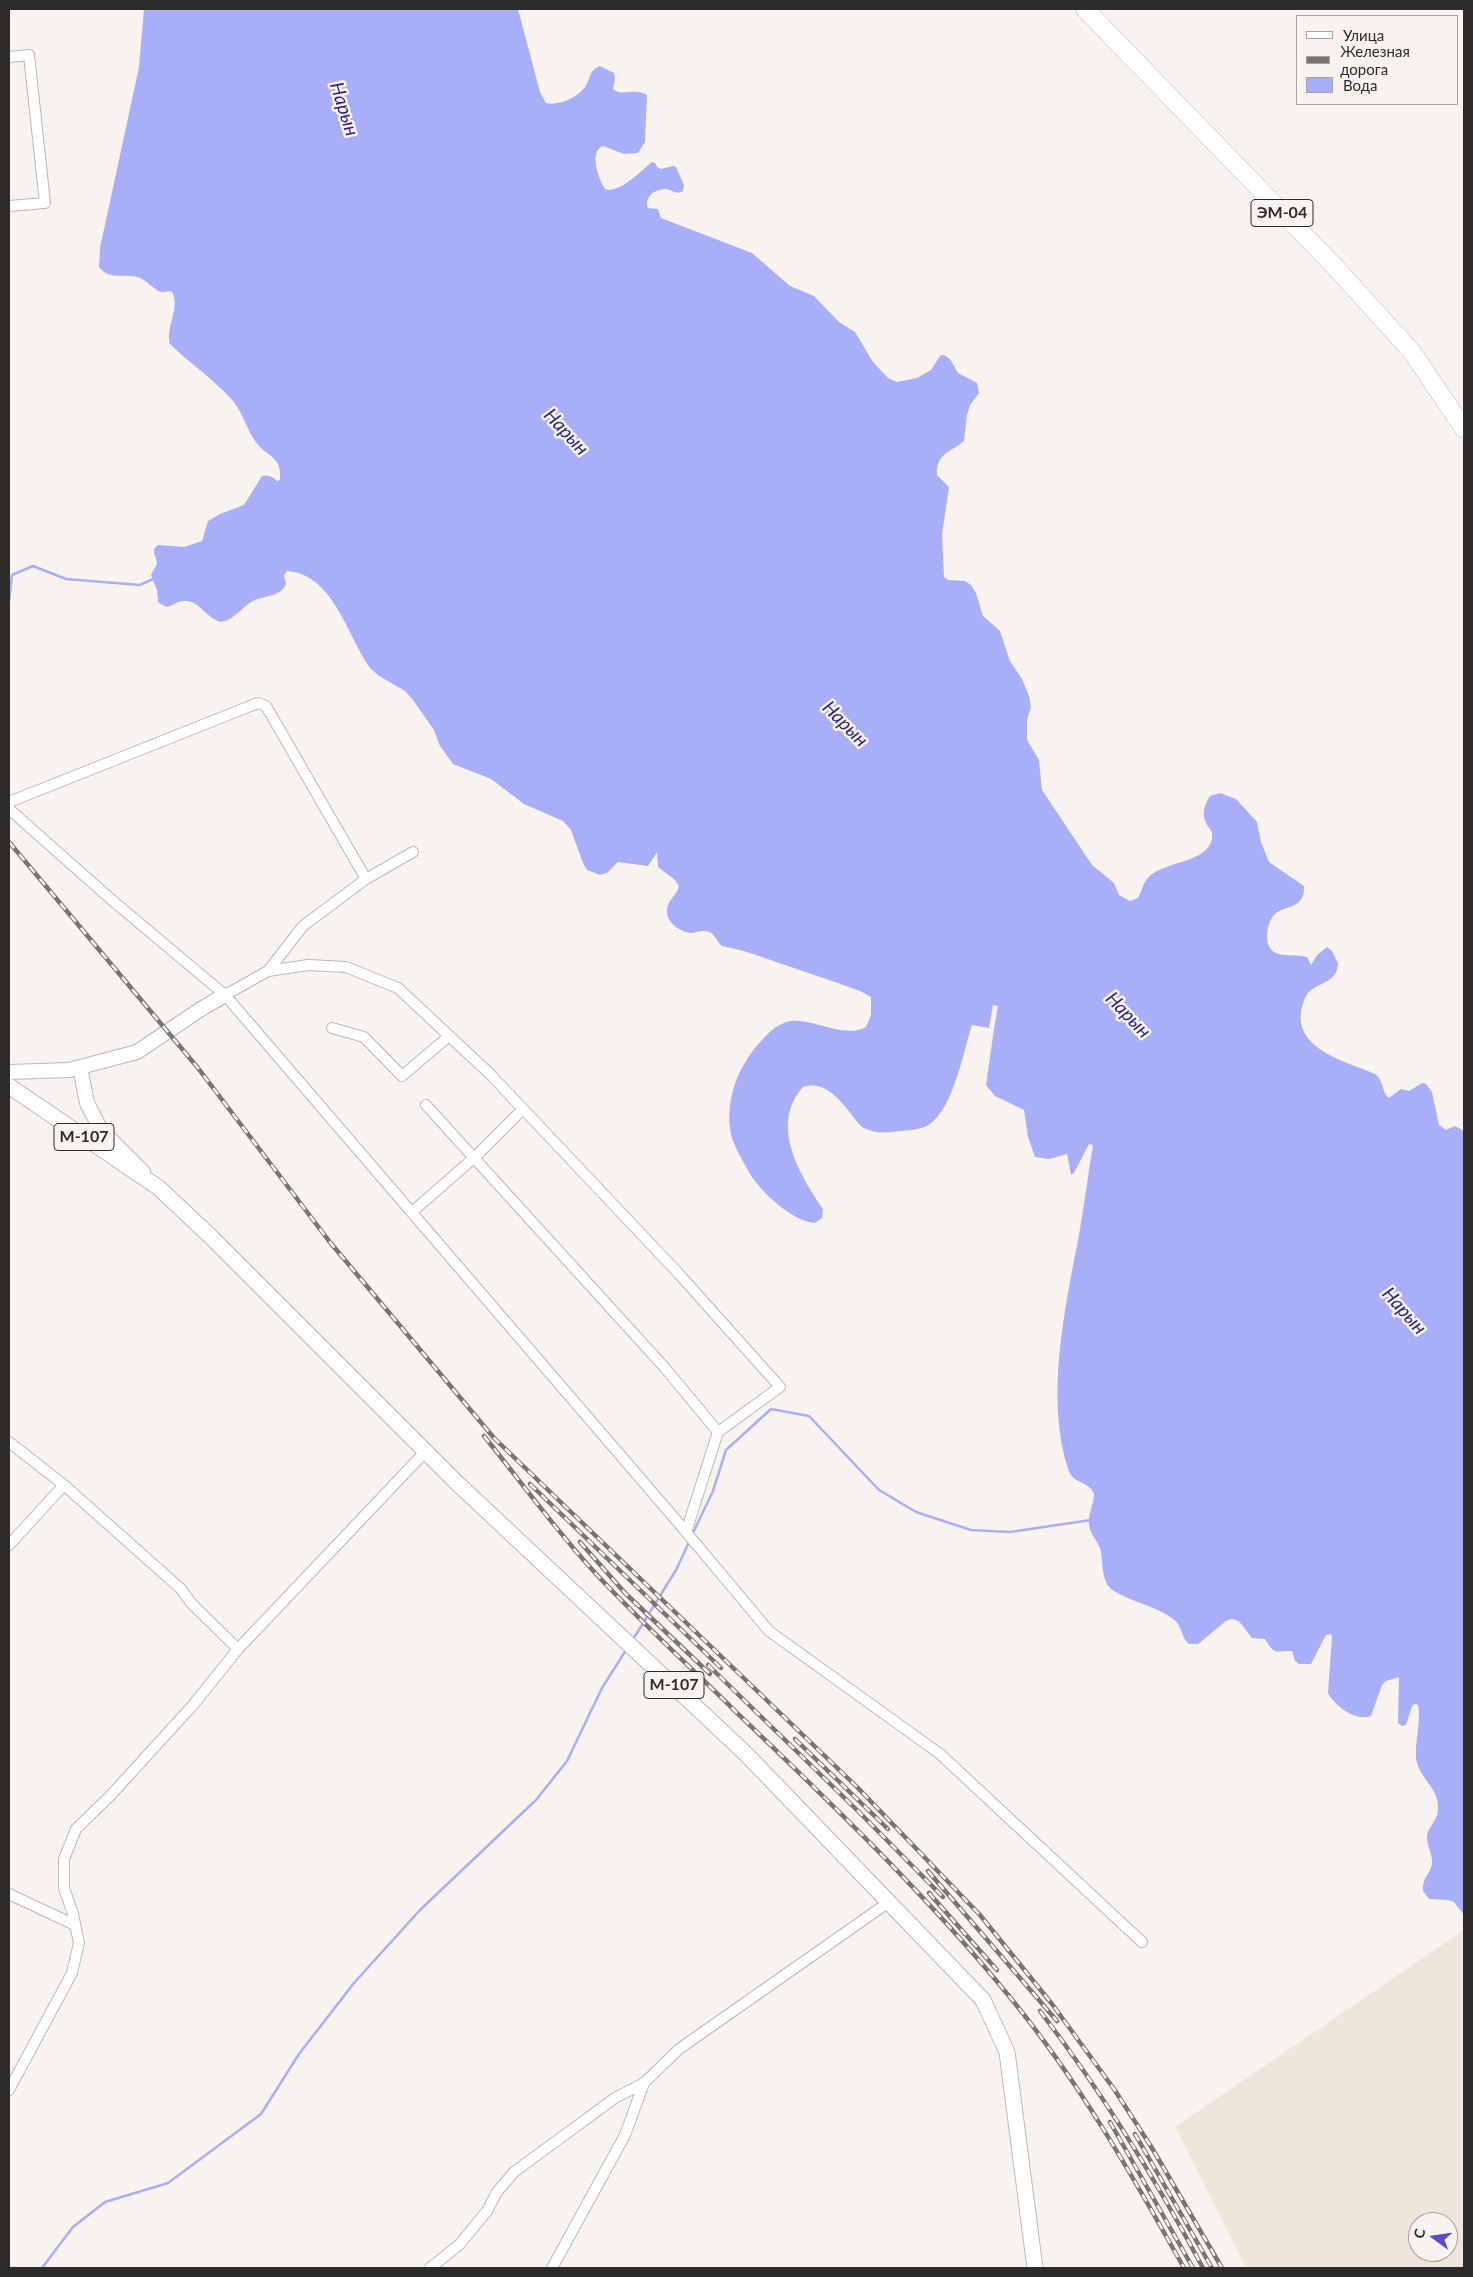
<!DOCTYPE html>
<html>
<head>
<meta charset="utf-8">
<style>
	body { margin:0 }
	#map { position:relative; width:1473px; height:2277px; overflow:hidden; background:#f8f3ee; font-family:Lato,sans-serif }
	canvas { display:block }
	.frame { position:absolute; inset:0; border:10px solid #2d2b29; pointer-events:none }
	.legend { position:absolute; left:1296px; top:15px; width:162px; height:90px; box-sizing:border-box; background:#f8f3ee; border:1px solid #a7a39f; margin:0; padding:6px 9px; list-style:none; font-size:15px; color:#2d2b29 }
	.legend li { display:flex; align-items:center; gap:10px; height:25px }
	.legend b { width:25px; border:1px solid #a7a39f }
	.north { position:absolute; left:1408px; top:2212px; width:50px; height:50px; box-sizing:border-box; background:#f8f3ee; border:1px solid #a7a39f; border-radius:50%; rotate:284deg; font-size:14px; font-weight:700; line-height:20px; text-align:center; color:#2d2b29 }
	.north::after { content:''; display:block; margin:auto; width:18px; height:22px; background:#574fc7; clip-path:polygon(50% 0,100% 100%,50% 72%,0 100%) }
</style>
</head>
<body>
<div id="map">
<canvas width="1473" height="2277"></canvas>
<div class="frame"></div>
<ul class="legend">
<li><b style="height:6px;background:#fff"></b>Улица</li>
<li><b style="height:6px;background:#787471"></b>Железная дорога</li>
<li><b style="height:14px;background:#a9aef9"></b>Вода</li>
</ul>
<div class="north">С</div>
</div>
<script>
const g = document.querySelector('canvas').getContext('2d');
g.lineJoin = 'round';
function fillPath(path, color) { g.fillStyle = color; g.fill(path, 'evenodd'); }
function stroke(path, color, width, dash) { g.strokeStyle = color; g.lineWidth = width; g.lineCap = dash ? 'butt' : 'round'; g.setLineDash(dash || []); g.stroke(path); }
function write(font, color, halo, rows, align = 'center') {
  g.font = font + ' Lato,sans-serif'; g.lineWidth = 5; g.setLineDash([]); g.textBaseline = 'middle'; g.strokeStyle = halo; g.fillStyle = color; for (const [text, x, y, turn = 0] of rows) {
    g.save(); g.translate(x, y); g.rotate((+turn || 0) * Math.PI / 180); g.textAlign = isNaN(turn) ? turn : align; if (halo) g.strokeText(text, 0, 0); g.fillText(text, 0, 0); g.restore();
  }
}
fillPath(new Path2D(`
	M1464,1930V2268H1246L1175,2127ZM1418,2222H1448V2252H1418Z`), '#efe5da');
fillPath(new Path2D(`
	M144,9H518L540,92L546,103C559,106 577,98 585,87C591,79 588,71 600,66L614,73L615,78L613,89C621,97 636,87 647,95L645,142L638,153L624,154L603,146C588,152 599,179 605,189C619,194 641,171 652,162L655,163L657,167L661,169L673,166L676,167L684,185L683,191C675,196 672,188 664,189C654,190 644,197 648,208L658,209L661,218L752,253L790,286L814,296L839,322L855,332L873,362L888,378L897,382L917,378L931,370L940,356L944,355L950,359L958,373L977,383L979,393L970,405L967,415L964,441C950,453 936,453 937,475L949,487L942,534L944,577L948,580L965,581L971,585L976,593L983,616L1000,631L1010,661L1022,679L1029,696L1031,707L1027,720V740L1039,760L1042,790L1092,865L1114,883L1119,895L1130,901L1138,898C1142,891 1143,882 1149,877C1165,860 1216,863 1212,832C1202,819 1201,811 1210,796L1220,793L1236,799L1257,822L1261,842L1269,862L1304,886C1305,910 1285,904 1274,915C1266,924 1263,948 1276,953C1286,957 1297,954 1307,957L1311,965L1317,955L1327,947L1332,951L1338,963C1338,981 1321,982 1310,991C1305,995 1302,1006 1301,1012C1296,1051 1349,1062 1375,1074C1385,1082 1381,1092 1389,1098L1401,1089L1409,1091L1422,1083L1426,1084L1432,1092L1439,1125L1446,1130L1455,1126L1464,1131V1915L1454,1902L1448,1900L1429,1899L1423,1891C1422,1877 1431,1874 1432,1863C1433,1853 1424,1842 1428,1832C1432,1823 1438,1819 1438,1808C1439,1790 1422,1780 1417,1763C1413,1745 1422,1722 1418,1705L1415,1704L1412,1706L1406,1725L1402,1726L1398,1723L1399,1677L1386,1681L1382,1685L1371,1716C1356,1722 1335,1706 1328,1693L1332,1637L1331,1634L1326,1635L1311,1664H1299L1295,1661L1292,1651C1276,1651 1275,1656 1265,1639L1252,1638C1245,1630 1239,1614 1226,1621L1198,1644H1189C1181,1638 1183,1626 1173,1619C1155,1605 1133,1603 1114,1591C1100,1583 1104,1562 1100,1548C1096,1539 1090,1534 1089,1524C1088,1514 1094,1503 1094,1494C1090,1481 1073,1485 1068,1469C1045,1397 1065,1308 1079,1235C1084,1206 1088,1175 1093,1145L1089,1144L1074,1173L1071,1175L1067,1154L1049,1159L1035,1157L1028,1137L1024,1110L995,1096L986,1085L994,1029L972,1025C963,1053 954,1106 930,1124C921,1130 910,1130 900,1131C886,1133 874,1134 862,1127C846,1110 830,1078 803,1087C769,1125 800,1175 823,1209L822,1218L815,1223C793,1222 761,1192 750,1174C743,1160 732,1145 730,1129C726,1095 740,1063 763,1039C771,1030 779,1023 791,1021C816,1019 843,1039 866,1027L871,1015V997L860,991L832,981L744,951L722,946C717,942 715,934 709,932C703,929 696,933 690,933C679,931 666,922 667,910C667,900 677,896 679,886L675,880L658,867L657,852L648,866L618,862L607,873L600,875L587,870L583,863L571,830L563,821L524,804L491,779L453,764L440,746L434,730L413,700L405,691L379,676L370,668C347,635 333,574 287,571L284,576L286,583C283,596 265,596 255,600C242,606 236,619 221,622C206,618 199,601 186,601C178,600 173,606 166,607L158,602L157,590L151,575L157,564C157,557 150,550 158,545L184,547L202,541L208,521L220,514L244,505L262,476C269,475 272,476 277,481L280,480C282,455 267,458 255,441C246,428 243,413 233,401C214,379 190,364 170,344C165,327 181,308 172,292C167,290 165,293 161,292C155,291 146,279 137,277C123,274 109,280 99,267L100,248L139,67Z`), '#a9aef9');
fillPath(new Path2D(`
	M993,1005L998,1006L994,1029L989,1028Z`), '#f8f3ee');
stroke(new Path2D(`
	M9,601L12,575L33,566L66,579L140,585L153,579
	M692,1535L713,1491L726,1450L771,1409L809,1416L879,1490L916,1512L971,1530L1010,1532L1091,1520
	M632,1641L676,1570L690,1540
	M42,2268L73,2227L105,2202L168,2183L261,2114L299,2054L354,1983L420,1910L536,1800L567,1761L602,1688L626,1650`), '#a9aef9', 2.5);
const street = new Path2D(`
	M9,57L29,55L45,203L9,206
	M9,802L258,703L266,706L366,879
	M9,809L113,901L225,995L676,1520L769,1631L940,1754L1142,1942
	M268,971L303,926L366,879L413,852
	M225,995L268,971L308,965L346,967L398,988L490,1074L679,1274L780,1387L718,1432
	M332,1028L364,1037L402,1076L449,1036
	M426,1105L665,1368L718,1432L686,1532
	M412,1212L475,1157L523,1109
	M9,1442L64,1485L181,1589L191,1603L238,1649
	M9,1545L64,1485
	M9,1894L75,1925
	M9,2090L72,1973L79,1943L73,1914L64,1888V1859L76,1829L111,1795L193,1705L238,1649L426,1451
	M430,2268L459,2245L487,2211L497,2192L514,2172L615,2098L644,2083
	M552,2268L625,2135L644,2083L679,2049L889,1902`);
const secondary = new Path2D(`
	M80,1067L87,1103L101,1130L143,1172
	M9,1072L69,1070L137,1052L201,1009L225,995`);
const primary = new Path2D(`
	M9,1086L159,1188L211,1237L456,1482L746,1754L983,2000L1007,2052L1035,2268`);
const highway = new Path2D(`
	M1085,9L1337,269L1412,352L1464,429`);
stroke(street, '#bdb8b4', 12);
stroke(secondary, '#bdb8b4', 16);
stroke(primary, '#bdb8b4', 17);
stroke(highway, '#bdb8b4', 19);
stroke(street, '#fff', 10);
stroke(secondary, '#fff', 14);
stroke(primary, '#fff', 15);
stroke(highway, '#fff', 18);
const rail = new Path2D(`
	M9,842L198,1068L329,1241L494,1438L857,1787L980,1915L1052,2004L1114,2089L1152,2148L1222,2268
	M484,1436C522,1483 557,1532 598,1576C641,1622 687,1664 731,1707C828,1800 924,1892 1009,1996C1078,2080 1131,2173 1184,2268
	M530,1484L721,1668
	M580,1542L625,1593L710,1674
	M708,1665L861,1814L943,1897
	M795,1739L888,1829
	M928,1871L1057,2021
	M929,1893L997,1970
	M1040,2011C1102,2092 1155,2178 1203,2268
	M1110,2122L1193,2268
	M1135,2134L1212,2268`);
stroke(rail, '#787471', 4.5);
stroke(rail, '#f8f3ee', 2.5, [8]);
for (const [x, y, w] of [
	[1282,213,62],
	[84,1137,60],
	[674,1685,60]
]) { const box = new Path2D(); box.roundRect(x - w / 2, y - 13.5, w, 27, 4); g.fillStyle = '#f8f3ee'; g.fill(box); stroke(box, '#2d2b29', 1); }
write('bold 16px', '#2d2b29', null, [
	["ЭМ-04",1282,213],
	["М-107",84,1137],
	["М-107",674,1685]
]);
write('italic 19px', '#2f277a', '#f8f3ee', [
	["Нарын",344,109,72],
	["Нарын",566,432,47],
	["Нарын",845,724,45],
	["Нарын",1128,1015,46],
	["Нарын",1404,1311,48]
]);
</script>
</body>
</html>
